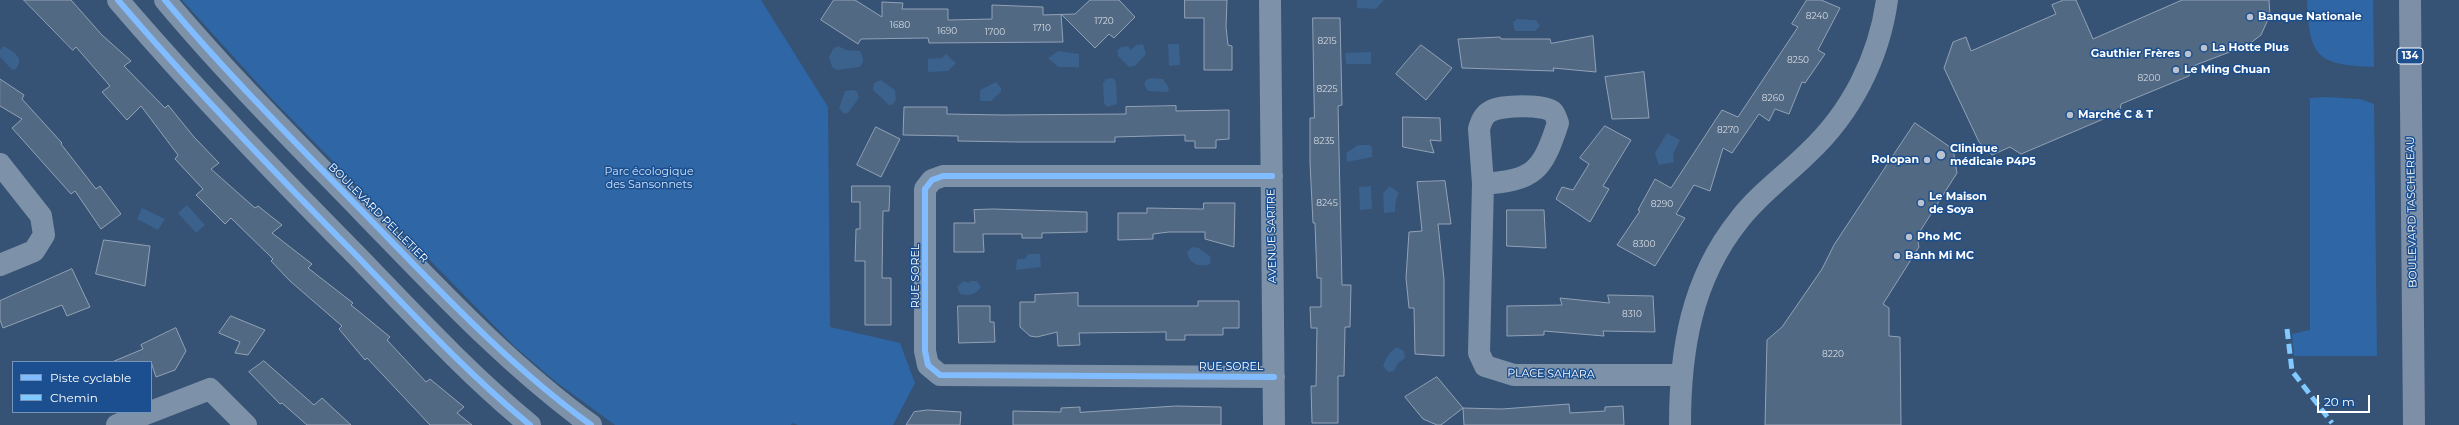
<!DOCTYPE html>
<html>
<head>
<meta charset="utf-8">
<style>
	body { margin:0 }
	#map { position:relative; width:2459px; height:425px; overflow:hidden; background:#365274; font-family:Montserrat,sans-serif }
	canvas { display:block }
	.legend { position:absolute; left:12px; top:361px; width:140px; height:52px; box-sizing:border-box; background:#1b4f8f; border:1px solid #7695bc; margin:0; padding:5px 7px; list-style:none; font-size:12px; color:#fff }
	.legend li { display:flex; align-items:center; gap:8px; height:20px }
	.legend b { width:20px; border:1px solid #7695bc }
	.scale { position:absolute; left:2317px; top:395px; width:53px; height:18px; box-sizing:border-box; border:2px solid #fff; border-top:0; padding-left:5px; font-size:12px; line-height:14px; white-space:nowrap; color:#fff; -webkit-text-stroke:3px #1b4f8f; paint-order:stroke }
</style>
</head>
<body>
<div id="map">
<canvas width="2459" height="425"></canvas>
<ul class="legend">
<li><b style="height:5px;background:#80bcff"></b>Piste cyclable</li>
<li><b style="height:5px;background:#80caff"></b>Chemin</li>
</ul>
<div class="scale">20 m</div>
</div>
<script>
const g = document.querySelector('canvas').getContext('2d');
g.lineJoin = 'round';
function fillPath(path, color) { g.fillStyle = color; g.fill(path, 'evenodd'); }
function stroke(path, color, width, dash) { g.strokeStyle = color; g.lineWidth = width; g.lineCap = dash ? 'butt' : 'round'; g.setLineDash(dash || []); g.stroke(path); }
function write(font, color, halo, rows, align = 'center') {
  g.font = font + ' Montserrat,sans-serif'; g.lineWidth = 3; g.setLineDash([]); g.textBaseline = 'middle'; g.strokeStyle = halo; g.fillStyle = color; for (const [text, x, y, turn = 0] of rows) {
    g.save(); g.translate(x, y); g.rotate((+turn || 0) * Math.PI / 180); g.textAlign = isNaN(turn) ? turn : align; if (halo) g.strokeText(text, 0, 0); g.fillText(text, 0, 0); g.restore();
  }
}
fillPath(new Path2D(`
	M182,0H761L828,107L830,327L900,343L915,383L893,425H798L792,423L791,425H615L556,382L514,346L271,98Z
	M2307,0H2373L2374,67C2318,65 2309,58 2307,0Z
	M2325,97L2360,99L2374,104L2377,356H2294L2292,334L2310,330V98Z`), '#2f66a5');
fillPath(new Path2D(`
	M1357,0H1384L1376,9L1357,8Z
	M1517,19L1536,20L1540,26L1535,31H1515L1513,22Z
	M1143,44L1146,54L1135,66L1129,67L1118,56L1117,51L1121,47L1128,46L1131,50L1136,45Z
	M1168,44H1179L1180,65L1169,66Z
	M4,46C14,52 25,58 16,69L12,70L0,57V50Z
	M838,46L846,50L860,51C864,57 864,62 860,67L837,70L832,67L829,57L833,49Z
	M1058,51L1079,54V67H1058L1048,58Z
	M1371,52V64H1346L1345,53Z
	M946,54L956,63L948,71L928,72V59L942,58Z
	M1113,78L1116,82L1117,104L1107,107L1104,103L1103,83L1106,79Z
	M1151,78L1163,79L1169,88L1168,92L1148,91L1144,84L1146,80Z
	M881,80L895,90L896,100L892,105H889L873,90L874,83Z
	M996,82L1001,88V92L991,101H980V90Z
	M853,90L857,91L859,98L848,113L844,114L839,108L845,91Z
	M1667,133L1680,140L1673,154L1674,162L1659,165L1655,153Z
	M1358,145H1370L1372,148V157L1347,162L1346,153Z
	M1371,186L1372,209L1360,210L1359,187Z
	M1390,186L1399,193L1396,199L1395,212L1384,213L1383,193Z
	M187,205L205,225L196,233L178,213Z
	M142,208L165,219L158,230L137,219Z
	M1192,247L1199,248L1211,257L1210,264C1200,268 1189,264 1187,252Z
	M1028,254H1040L1041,267L1016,270L1017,259H1025Z
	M963,281L970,283V281H977L981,287C976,295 968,296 960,294L957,287Z
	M1397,347L1404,351L1405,358L1398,363L1394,371L1388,372L1383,366C1386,358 1390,351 1397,347Z`), '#3b618d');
const building = new Path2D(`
	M24,0H71L102,35L131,61L124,66L165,108L168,105L194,137L219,163L211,169L255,208L258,206L282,225L272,233L312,264L308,268L353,303L351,305L390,337L387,340L426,382L430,379L464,407L457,413L472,425H430L367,358L365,360L339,329L342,326L290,281L271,261L273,259L231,218L225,224L196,195L203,189L175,159L178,155L141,106L127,120L102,92L110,86L76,47L73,50Z
	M834,0H855L882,17V2L903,3L902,9H948V20L992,19V5L1043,7V15L1075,14L1090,0H1119L1135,17L1114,38L1109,34L1095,48L1061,14L1063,42L929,43L928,38L861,39L858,44L821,20Z
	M1185,0H1227L1226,27L1228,45L1232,46V70H1204V18H1185Z
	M1807,0H1821L1840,8L1818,50L1825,54L1805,83L1802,82L1789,114L1775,109L1769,121L1759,114L1732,153L1723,148L1710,191L1694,185L1676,214L1685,218L1655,266L1617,245L1640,211L1638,210L1655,179L1671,188L1722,110L1738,117L1798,27L1792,24Z
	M2064,0H2076L2093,39L2182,0H2269L2270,15L2261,35L2248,45L2193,66L2189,76L2121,104L2120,112L2021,154L2010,147L1992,155L1979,142L1944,68L1953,42L1966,37L1971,51L2056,14L2052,5Z
	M1313,18H1340L1342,105L1338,106L1342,285H1351L1350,327H1345L1344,376H1338V423H1312L1311,386H1316L1317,328H1311L1310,307H1321V278H1317L1315,223H1313L1310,163V118H1314Z
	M1593,36L1596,72L1553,68L1554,71L1462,68L1458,39L1500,37L1501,39H1550L1551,43Z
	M1421,45L1452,68L1426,100L1396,74Z
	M1644,72L1649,118L1612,119L1605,77Z
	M0,79L24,95L22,99L62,143L61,144L96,189L100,186L121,214L101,229L75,191L71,194L12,128L22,119L0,106Z
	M1176,106V111L1229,110V139L1216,140V148H1195V141H1185V135L1115,137V142H1016L958,141V136L903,135L904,107H947V114L1002,115L1126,114V107Z
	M1403,117L1440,118L1441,141L1430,140L1434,153L1403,147Z
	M1915,123L1953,149L1957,173L1917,236L1919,247L1883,304L1889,308V336L1900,337L1901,425H1765L1767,340L1782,327L1822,269L1834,245Z
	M1605,126L1631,140L1603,186L1609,189L1590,222L1556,199L1562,187L1573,190L1589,164L1580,158Z
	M876,127L900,139L881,177L857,165Z
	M1445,181L1451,224H1438L1444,279V356L1415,354L1414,308H1409L1406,278L1409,232L1422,231L1417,182Z
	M852,186H890L889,211H883L882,278H891V325H865V261H855L856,229H860V202H852Z
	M1204,203H1235L1234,247L1205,239V232H1169L1153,234V239L1118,240V213H1147V208L1203,209Z
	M994,209L1087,212V232L1042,233V238H1022V234H983L984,252H954V223H975L974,210Z
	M1507,210H1544L1546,248L1507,246Z
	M104,240L150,246L145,286L96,274Z
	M72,269L90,307L67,316L62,305L3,328L0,320V301Z
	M1078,293V306H1198V301H1239V328H1223V335H1185V340H1166V332L1079,333L1080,345L1058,346L1057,332L1037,337L1030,336L1020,327V302H1035V295Z
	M1608,295L1653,296L1655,332L1603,331L1604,336L1544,331V335L1507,336V306L1562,305L1560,298L1609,303Z
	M958,306H990V322H994L995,342L959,343Z
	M231,316L265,330L248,355L235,353L240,342L219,333Z
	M176,328L186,351L175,370L156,377L151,362H112L143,349L141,345Z
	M264,361L314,405L322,398L351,425H307L282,403L280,404L249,372Z
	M1437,377L1463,408L1502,409L1569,404L1570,413L1605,411V407L1623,406L1624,425H1464L1463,408L1441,425H1437L1423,419L1405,397Z
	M1176,406L1221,407V425H1013V411L1061,412V408L1080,407V412Z
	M928,410L961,412L960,425H906L914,412Z`);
fillPath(building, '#526984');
stroke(building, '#92a2b6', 1);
stroke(new Path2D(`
	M118,0C194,89 275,173 357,256C413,314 468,374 530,425
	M165,0C227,74 296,143 363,212C436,287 507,364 591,425
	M1270,0L1274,425
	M0,164L41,216L44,235L34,251L0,265
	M1272,176H943L932,180L925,189V351L928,365L940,375L1274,377
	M1483,184C1534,180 1542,172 1558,123C1557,120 1555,114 1553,112C1545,104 1501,105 1491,111C1484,114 1481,121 1479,129L1483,184L1479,353L1485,366L1514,375H1681
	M117,425L210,389L246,425
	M1680,425C1680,351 1691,280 1739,220C1759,194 1785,176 1808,153C1851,113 1879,58 1887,0`), '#7d92a8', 22);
stroke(new Path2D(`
	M2410,0L2414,425`), '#7d8ea7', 22);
stroke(new Path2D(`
	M2287,329L2292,371L2332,423`), '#80caff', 5, [10, 5]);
stroke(new Path2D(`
	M118,0C194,89 275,173 357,256C413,314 468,374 530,425
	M165,0C227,74 296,143 363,212C436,287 507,364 591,425
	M1272,176H943L932,180L925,189V351L928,365L940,375L1274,377`), '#80bcff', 6);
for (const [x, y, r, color] of [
	[2250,17,4,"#b9c2ce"],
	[2204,48,4,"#b9c2ce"],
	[2188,54,4,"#b9c2ce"],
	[2176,70,4,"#b9c2ce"],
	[2070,115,4,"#b9c2ce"],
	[1941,155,5,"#b9c2ce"],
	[1927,160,4,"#b9c2ce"],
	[1921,203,4,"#b9c2ce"],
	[1909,237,4,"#b9c2ce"],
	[1897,256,4,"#b9c2ce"]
]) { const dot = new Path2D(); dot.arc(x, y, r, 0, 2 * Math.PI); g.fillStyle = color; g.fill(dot); stroke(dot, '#1b4f8f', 1.5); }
write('9px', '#d4dae0', null, [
	["8240",1817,16],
	["1720",1104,21],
	["1680",900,25],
	["1710",1042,28],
	["1690",947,31],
	["1700",995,32],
	["8215",1327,41],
	["8250",1798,60],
	["8200",2149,78],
	["8225",1327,89],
	["8260",1773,98],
	["8270",1728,130],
	["8235",1324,141],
	["8245",1327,203],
	["8290",1662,204],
	["8300",1644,244],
	["8310",1632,314],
	["8220",1833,354]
]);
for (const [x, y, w] of [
	[2410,56,26]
]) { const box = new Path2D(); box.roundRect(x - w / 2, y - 8, w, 16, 3); g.fillStyle = '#1b4f8f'; g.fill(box); stroke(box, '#fff', 1); }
write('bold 10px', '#fff', null, [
	["134",2410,56]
]);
write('bold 11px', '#fff', '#1b4f8f', [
	["Banque Nationale",2258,17],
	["La Hotte Plus",2212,48],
	["Gauthier Frères",2180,54,"right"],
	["Le Ming Chuan",2184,70],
	["Marché C & T",2078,115],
	["Clinique",1950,149],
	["médicale P4P5",1950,162],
	["Rolopan",1919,160,"right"],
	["Le Maison",1929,197],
	["de Soya",1929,210],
	["Pho MC",1917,237],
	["Banh Mi MC",1905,256]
], 'left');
write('11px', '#cfe3fa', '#1b4f8f', [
	["Parc écologique",649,172],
	["des Sansonnets",649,185]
]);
write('11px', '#fff', '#1b4f8f', [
	["BOULEVARD TASCHEREAU",2412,212,-91],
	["BOULEVARD PELLETIER",378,213,45],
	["AVENUE SARTRE",1272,236,-91],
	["RUE SOREL",916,276,-90],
	["RUE SOREL",1231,367],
	["PLACE SAHARA",1551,374,1]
]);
</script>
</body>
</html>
